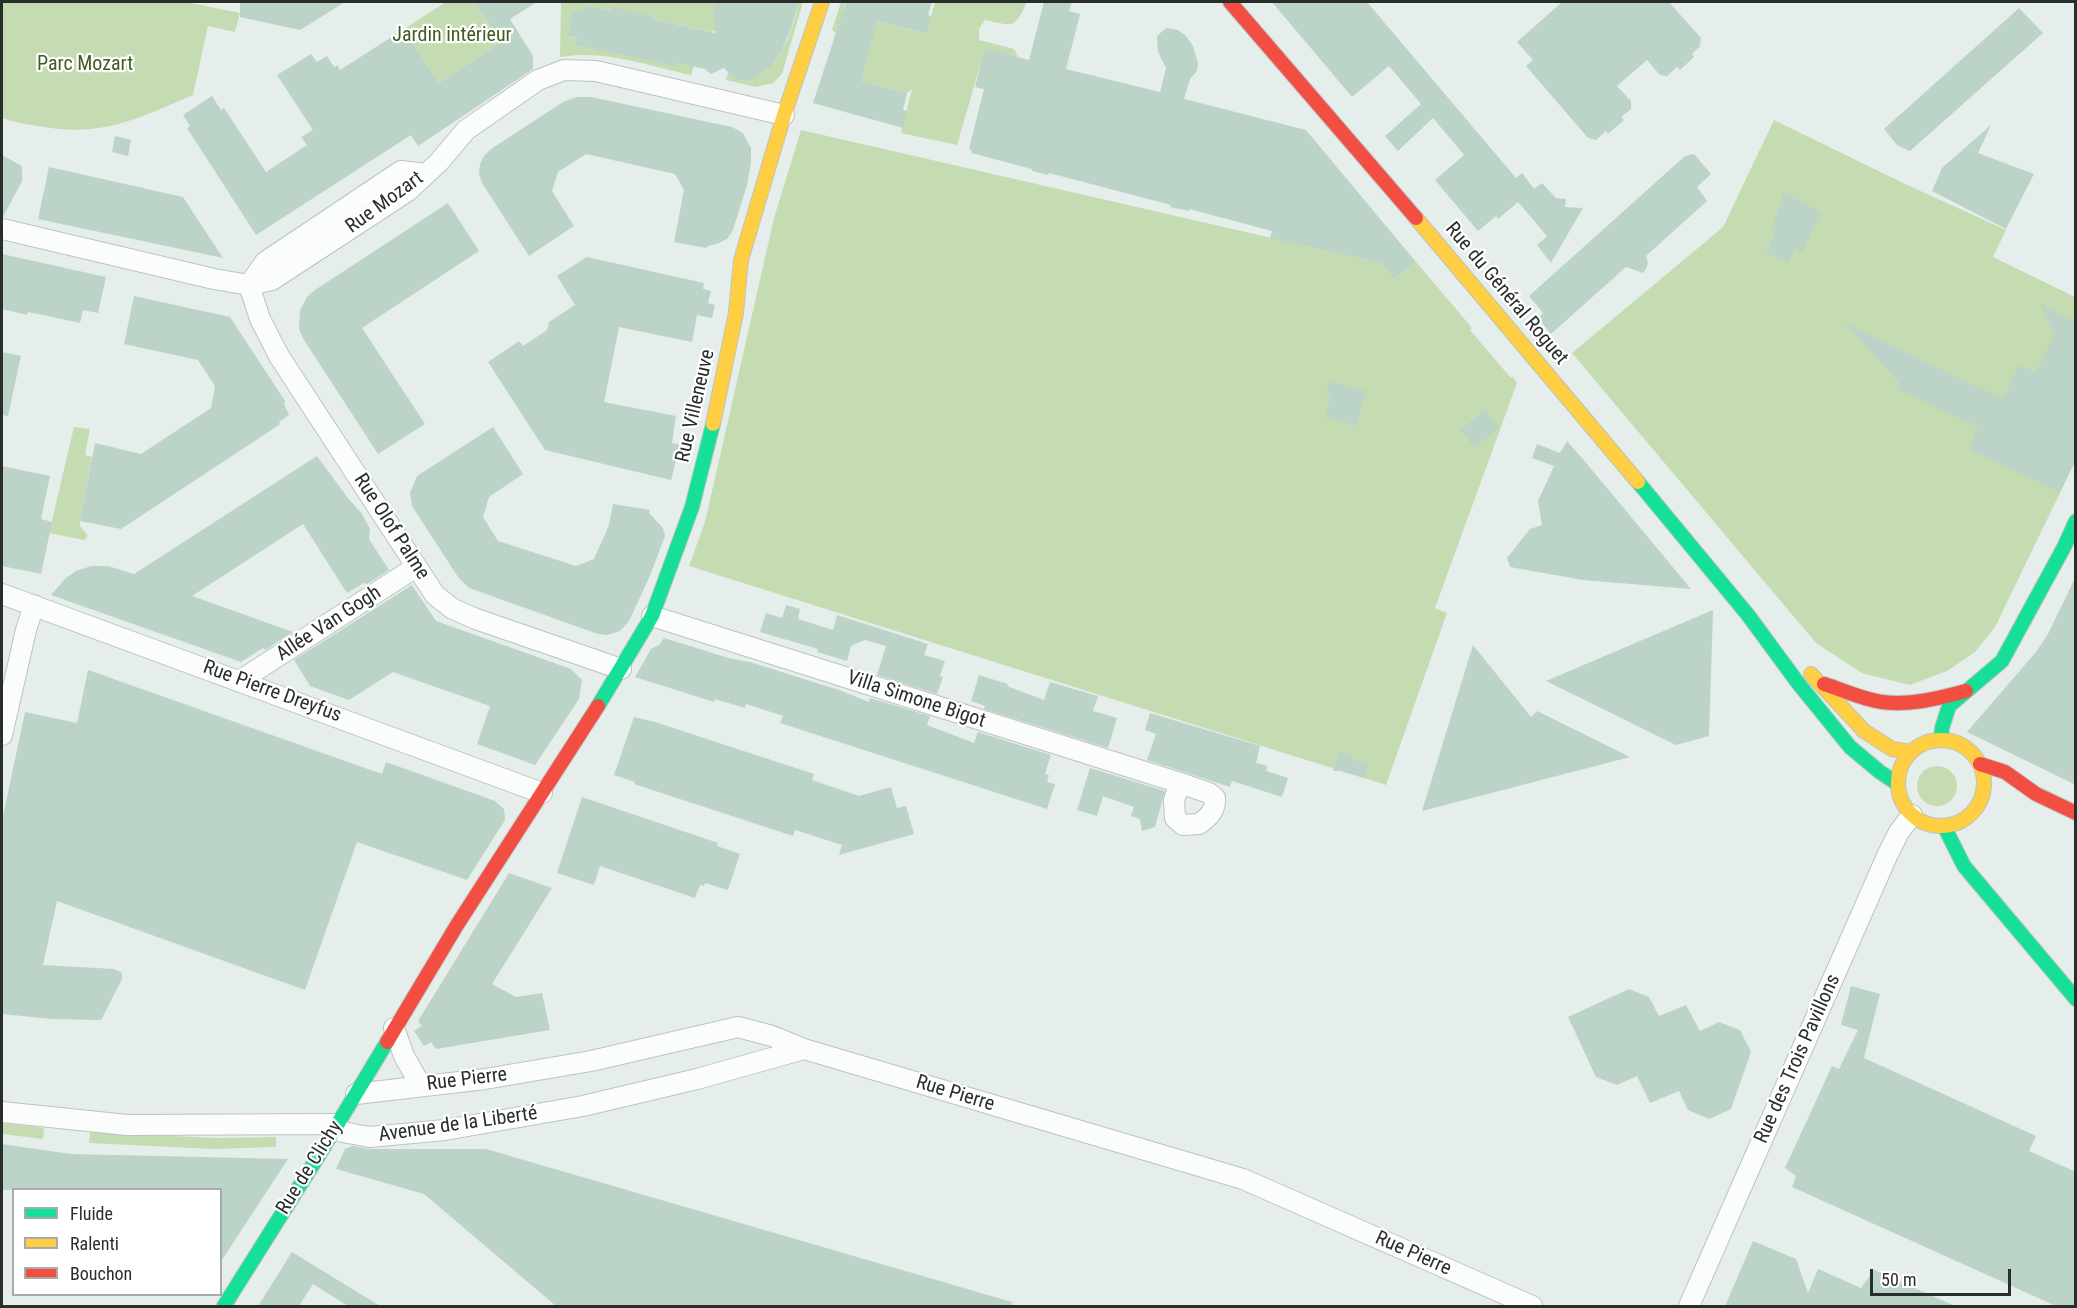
<!DOCTYPE html>
<html>
<head>
<meta charset="utf-8">
<style>
	body { margin:0 }
	#map { position:relative; width:2077px; height:1308px; overflow:hidden; background:#e6eeec; font-family:"Roboto Condensed",sans-serif }
	canvas { display:block }
	.frame { position:absolute; inset:0; border:3px solid #292e2d; pointer-events:none }
	.legend { position:absolute; left:12px; top:1188px; width:210px; height:108px; box-sizing:border-box; background:#fff; border:2px solid #a9abab; margin:0; padding:8px 10px; list-style:none; font-size:18px; color:#292e2d }
	.legend li { display:flex; align-items:center; gap:12px; height:30px }
	.legend b { width:30px; border:2px solid #a9abab }
	.scale { position:absolute; left:1870px; top:1269px; width:141px; height:27px; box-sizing:border-box; border:3px solid #292e2d; border-top:0; padding-left:8px; font-size:18px; line-height:21px; white-space:nowrap; color:#292e2d; -webkit-text-stroke:4px #fff; paint-order:stroke }
</style>
</head>
<body>
<div id="map">
<canvas width="2077" height="1308"></canvas>
<div class="frame"></div>
<ul class="legend">
<li><b style="height:8px;background:#16e098"></b>Fluide</li>
<li><b style="height:8px;background:#ffcf43"></b>Ralenti</li>
<li><b style="height:8px;background:#f24e42"></b>Bouchon</li>
</ul>
<div class="scale">50 m</div>
</div>
<script>
const g = document.querySelector('canvas').getContext('2d');
g.lineJoin = 'round';
function fillPath(path, color) { g.fillStyle = color; g.fill(path, 'evenodd'); }
function stroke(path, color, width, dash) { g.strokeStyle = color; g.lineWidth = width; g.lineCap = dash ? 'butt' : 'round'; g.setLineDash(dash || []); g.stroke(path); }
function write(font, color, halo, rows, align = 'center') {
  g.font = font + ' "Roboto Condensed",sans-serif'; g.lineWidth = 4.5; g.setLineDash([]); g.textBaseline = 'middle'; g.strokeStyle = halo; g.fillStyle = color; for (const [text, x, y, turn = 0] of rows) {
    g.save(); g.translate(x, y); g.rotate((+turn || 0) * Math.PI / 180); g.textAlign = isNaN(turn) ? turn : align; if (halo) g.strokeText(text, 0, 0); g.fillText(text, 0, 0); g.restore();
  }
}
fillPath(new Path2D(`
	M2,2H186L240,13L235,32L208,26L193,95C136,119 102,138 38,126C25,124 13,122 2,118Z
	M446,2H475L501,42L439,83L404,29Z
	M561,2H715L713,14L715,30L712,32L653,19V16L612,8L611,10L585,5L583,11L573,9L567,36L676,65V63L694,66L691,75C649,66 603,49 560,57Z
	M799,2H803L782,74L773,83L755,87L726,80L728,73C736,81 745,81 754,77C782,66 793,28 799,2Z
	M841,2H845L843,12L926,34L935,2H1027C1014,30 1014,26 985,20L979,29V40L1014,49L1018,57L985,49L957,145L901,133L912,89L907,93L861,81L871,42L836,33L832,30Z
	M1774,120L1903,183L2006,230L1993,257L2075,297V462L1995,627L1975,652L1947,671L1910,685L1862,673L1816,643L1572,353L1723,227Z
	M801,130L1381,263L1394,280L1416,262L1468,323L1472,328L1470,330L1511,378L1513,377L1517,383L1435,608L1447,613L1386,785L689,566L705,522L774,218Z
	M74,427L90,429L85,455L92,457L80,521V526L88,536L84,540L49,533Z
	M1917 786a20 20 0 1 1 40 0a20 20 0 1 1-40 0Z
	M2,1123L44,1128L43,1139L2,1134Z
	M90,1132L217,1138L276,1137V1147L213,1149L89,1143Z`), '#c5dcb2');
fillPath(new Path2D(`
	M240,2H345L300,30L240,17Z
	M475,2H537L510,19L533,56V69L418,146L411,135L256,235L187,128L190,126L183,115L212,96L221,110L224,108L266,172L307,145L301,137L313,130L277,75L311,54L317,62L327,56L334,67L337,65L340,70L404,29L439,83L501,42Z
	M714,2H799L791,29L782,50L771,66L759,75L749,80H739L732,77L724,68L711,74L705,69L676,63V66L576,45L577,38L567,36L573,9L583,11L585,5L611,10L612,7L653,16V19L715,33L713,14Z
	M846,2H932L928,15L931,16L927,34L877,21L861,81L907,93L903,110L907,111L903,128L813,103Z
	M1044,2H1072L1069,11L1080,14L1066,69L1160,92L1166,68L1158,52L1157,36L1166,28L1178,30L1186,36L1193,46L1198,63L1197,71L1190,79L1184,99L1306,130L1416,262L1394,280L1381,263L1270,238L1272,231L1189,209V211L1170,207L1171,205L1049,173L1048,175L1032,171V169L971,153L972,150L969,149L984,89L975,87L985,48L1029,60Z
	M1272,2H1367L1516,178L1522,173L1534,189L1542,183L1556,198L1566,199L1565,207L1583,208L1551,263L1537,245L1547,236L1518,202L1498,219L1496,216L1478,231L1435,180L1464,155L1433,118L1398,151L1385,136L1421,104L1389,66L1352,97Z
	M1562,2H1669L1701,38L1700,46L1692,54L1694,57L1680,70L1677,67L1667,76L1660,75L1647,60L1617,86L1631,101V109L1621,117L1624,120L1608,134L1606,131L1596,140L1588,138L1526,66L1533,60L1517,42Z
	M2019,8L2043,33L1910,151L1897,145L1884,129Z
	M577,97H591L732,127L743,133L751,148V163L747,185L733,230L727,239L719,243L708,246L706,248L674,242L684,190L675,174L586,154L558,172L552,191L574,226L529,256L482,183L479,174L480,164L484,156L491,149L563,102Z
	M1991,125L1978,153L2034,174L2006,229L1932,191L1942,168Z
	M115,136L131,140L128,156L112,152Z
	M1694,154L1711,174L1697,187L1707,201L1646,256L1648,263L1646,269L1643,273L1626,267L1551,334L1538,318L1543,313L1529,296L1685,156Z
	M2,155L22,166V181L3,217H2Z
	M49,167L183,197L223,258L38,219Z
	M1784,193L1821,212L1802,252L1795,248L1788,263L1766,253L1776,230L1772,228Z
	M448,203L479,251L362,328L425,424L378,454L304,340L299,329L300,310L307,297L315,290Z
	M2,254L106,277L98,313L83,310L80,323L28,312L27,315L2,309Z
	M587,257L704,283L703,289L711,291L708,303L715,305L712,318L697,315L692,342L619,327L604,402L676,416L672,443L680,445L671,480L545,450L488,362L519,341L523,346L547,330L549,322L575,305L557,276Z
	M134,296L230,317L285,401L284,404L289,415L280,421L279,425L121,529L80,521L95,443L141,454L211,408L215,386L198,360L124,344Z
	M2040,304L2076,322V459L2060,492L1969,449L1978,427L1898,389L1900,384L1845,323L2003,399L2019,365L2036,372L2054,335Z
	M2,352L21,356L8,416L2,415Z
	M1329,381L1366,391L1356,426L1325,417L1331,396L1326,395Z
	M1485,410L1499,427L1475,448L1460,430Z
	M493,427L523,474L489,497L483,517L498,541L576,566L594,559L609,525L613,504L650,510L649,513L663,528L665,536L649,578L629,621L620,631L607,635L598,634L469,588L458,577L412,506L410,493L417,476Z
	M1567,441L1587,464L1691,589L1583,580L1510,567L1507,558L1530,529L1542,525L1538,501L1554,466L1532,458L1537,444L1560,453Z
	M317,456L347,497L362,514L370,529L369,539L389,570L367,584L364,583L347,593L303,524L192,596L293,632L265,650L263,648L241,662L51,595L66,578L76,571L91,566H108L134,574Z
	M2,466L50,476L41,519L52,522L41,574L2,566Z
	M2076,576V785L1967,732L2036,652L2048,634Z
	M412,585L436,621L571,669L582,680L579,699L535,765L477,744L490,706L393,672L349,700L310,686L294,660Z
	M786,605L800,609L798,619L833,630L837,615L928,644L924,655L945,661L940,676L943,677L937,694L877,675L886,646L865,640L851,646L847,661L817,652L818,649L760,632L766,613L782,618Z
	M1713,610L1709,736L1676,745L1546,681Z
	M664,638L732,659L750,662L839,690L869,702L870,698L930,716L927,725L974,743L978,732L1051,755L1045,774L1049,775L1047,782L1055,784L1047,809L780,723L783,716L765,710L746,704L745,708L715,699L714,702L635,677L651,649L659,645Z
	M1473,645L1531,717L1537,711L1630,757L1422,811Z
	M88,670L382,774L386,762L495,801L504,809L505,820L467,880L357,842L305,990L57,901L43,965L114,969L122,973V979L101,1020L52,1019L2,1014V821L25,712L77,723Z
	M979,675L1008,684L1007,686L1044,700L1050,682L1098,696L1093,711L1117,718L1108,748L984,709L985,706L971,701Z
	M1150,713L1260,746L1256,763L1268,766L1266,771L1288,778L1282,797L1232,781L1230,787L1147,760L1156,734L1145,730Z
	M634,717L655,722L814,774L812,780L859,796L891,787L897,808L906,806L914,834L839,855L842,845L795,830L793,836L634,784L635,782L614,775Z
	M1339,751L1353,756L1351,759L1369,765L1365,778L1340,771H1333Z
	M1090,768L1165,791L1155,827L1142,831L1140,819L1131,816L1134,807L1103,796L1097,816L1077,810Z
	M582,797L718,843L717,846L740,854L728,890L705,883L704,886L700,885L695,898L600,866L594,885L557,873Z
	M509,873L552,888L492,984L516,997L542,993L550,1030L436,1049L431,1042L424,1046L414,1031L422,1026L418,1021Z
	M1851,986L1880,994L1864,1058L2036,1136L2029,1151L2076,1172V1306H2056L1792,1187L1796,1176L1785,1168L1832,1066L1839,1069L1858,1030L1841,1025Z
	M1629,989L1649,997L1659,1016L1686,1005L1700,1031L1719,1022L1740,1030L1751,1052L1731,1109L1709,1119L1688,1110L1679,1091L1650,1103L1637,1076L1617,1085L1596,1077L1568,1017Z
	M2,1144L70,1154L288,1159L220,1263V1190H2Z
	M352,1146L371,1149H486L1012,1302L1011,1306H556L424,1194L336,1169L345,1149Z
	M1753,1241L1796,1259L1808,1293L1818,1269L1861,1288L1874,1270L1955,1306H1725Z
	M292,1252L380,1306H348L313,1284L299,1306H258Z`), '#bcd3c7');
const street = new Path2D(`
	M2,229L214,279L249,285L272,280L408,191L439,162L466,130L538,80L564,70L596,71L784,115
	M249,285L260,319L279,356L435,595L453,609L476,619L621,669
	M249,285L265,262L401,171L426,174
	M2,594L542,793
	M652,616L1180,783L1209,793L1215,798C1216,810 1209,817 1199,824L1183,825L1175,818L1174,800L1180,783
	M241,680L416,567
	M2,735L26,630L34,605
	M394,1028L404,1056L421,1086
	M356,1094L485,1079L591,1061L738,1027L772,1036L804,1049L1243,1179L1532,1306
	M2,1112L127,1125L337,1124L342,1132L370,1137L445,1130L583,1106L697,1079L804,1049
	M1689,1306L1887,856L1899,832L1912,815`);
const fast = new Path2D(`
	M1638,482L1748,615L1798,683L1850,747L1880,772L1898,784
	M598,706L652,616L692,507L713,424
	M1941,739L1942,728L1949,706L2002,661L2064,547L2076,521
	M1944,826L1964,866L2076,999
	M224,1306L319,1155L387,1042`);
const slow = new Path2D(`
	M1416,218L1638,482
	M713,424L736,313L741,260L784,115L822,2
	M1811,674L1864,731L1892,749L1911,752
	M1898 783a43 43 0 1 1 86 0a43 43 0 1 1-86 0Z`);
const jam = new Path2D(`
	M1230,2L1416,218
	M1824,684C1843,690 1862,699 1882,702C1911,706 1939,698 1966,691
	M1980,764L2005,772L2036,794L2076,813
	M387,1042L457,925L598,706`);
stroke(street, '#bdc3c2', 22);
stroke(fast, '#bdc3c2', 16);
stroke(slow, '#bdc3c2', 16);
stroke(jam, '#bdc3c2', 16);
stroke(street, '#fbfcfc', 20);
stroke(fast, '#16e098', 14);
stroke(slow, '#ffcf43', 14);
stroke(jam, '#f24e42', 14);
write('20px', '#415c1e', '#fff', [
	["Jardin intérieur",452,36],
	["Parc Mozart",85,65]
]);
write('20px', '#292e2d', '#fff', [
	["Rue Mozart",385,203,-36],
	["Rue du Général Roguet",1506,294,50],
	["Rue Villeneuve",696,406,-77],
	["Rue Olof Palme",391,527,57],
	["Allée Van Gogh",329,624,-33],
	["Rue Pierre Dreyfus",272,692,20],
	["Villa Simone Bigot",916,700,18],
	["Rue des Trois Pavillons",1798,1059,-66],
	["Rue Pierre",467,1080,-7],
	["Rue Pierre",955,1094,17],
	["Avenue de la Liberté",458,1125,-8],
	["Rue de Clichy",310,1168,-58],
	["Rue Pierre",1413,1254,24]
]);
</script>
</body>
</html>
